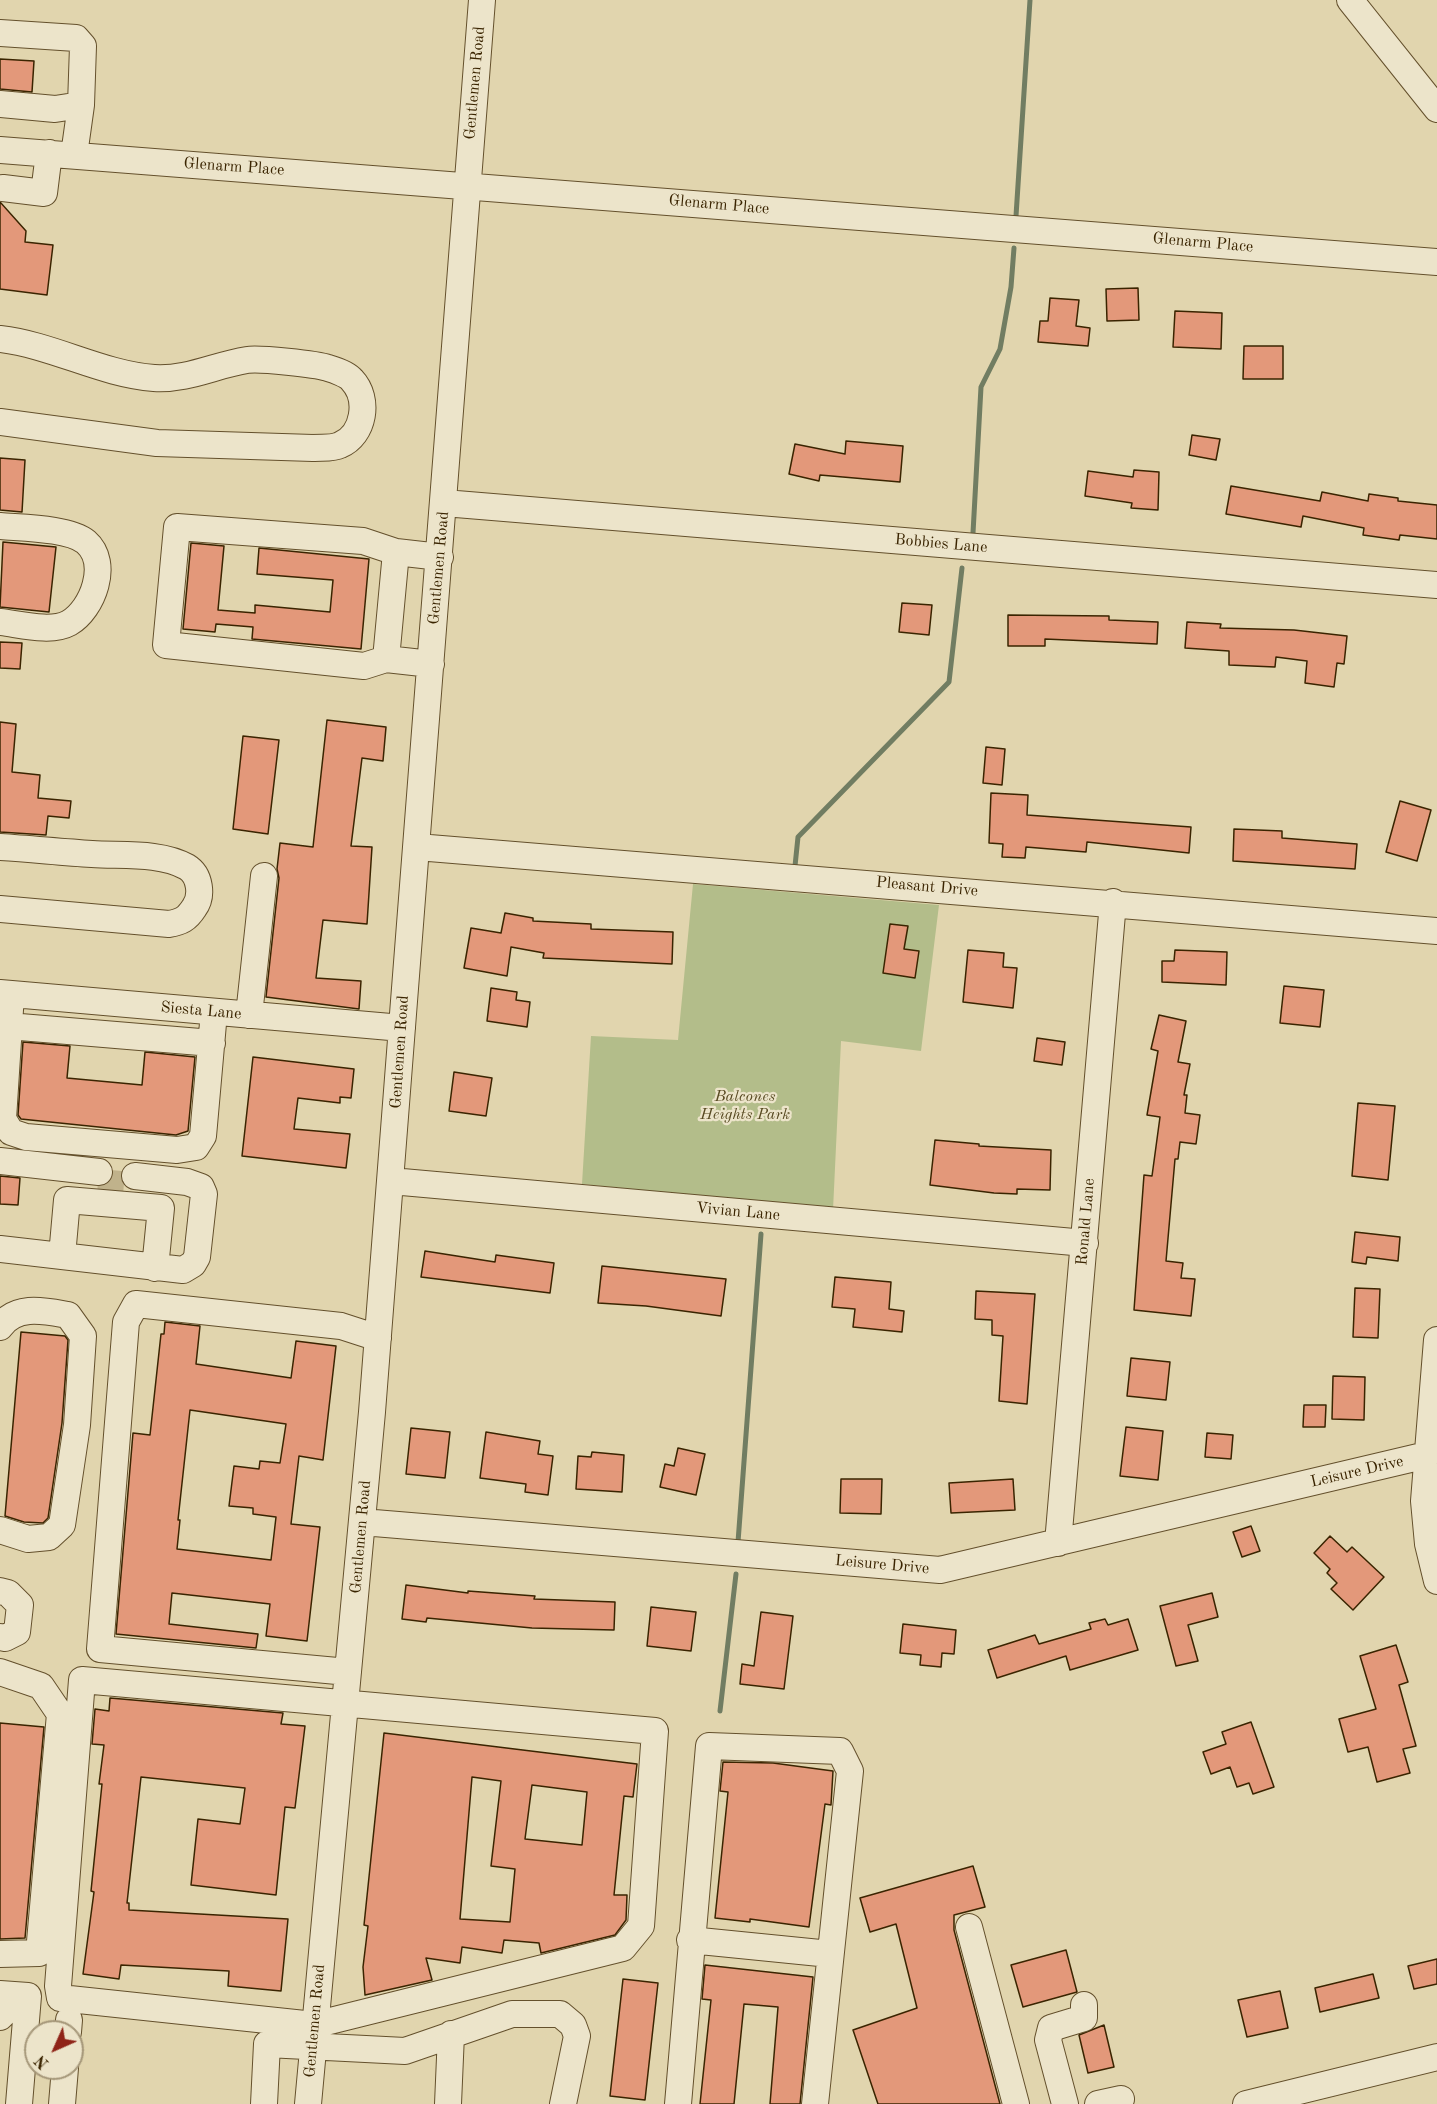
<!DOCTYPE html>
<html>
<head>
<meta charset="utf-8">
<style>
	body { margin:0 }
	#map { position:relative; width:1437px; height:2104px; overflow:hidden; background:#e1d5ae; font-family:"Old Standard TT",serif }
	canvas { display:block }
	.north { position:absolute; left:24px; top:2020px; width:60px; height:60px; box-sizing:border-box; background:#ece4ca; border:2px solid #a59779; border-radius:50%; rotate:225deg; font-size:16px; font-weight:700; line-height:24px; text-align:center; color:#3a2400 }
	.north::after { content:''; display:block; margin:auto; width:21px; height:27px; background:#8f2418; clip-path:polygon(50% 0,100% 100%,50% 72%,0 100%) }
</style>
</head>
<body>
<div id="map">
<canvas width="1437" height="2104"></canvas>
<div class="north">N</div>
</div>
<script>
const g = document.querySelector('canvas').getContext('2d');
g.lineJoin = 'round';
function fillPath(path, color) { g.fillStyle = color; g.fill(path, 'evenodd'); }
function stroke(path, color, width, dash) { g.strokeStyle = color; g.lineWidth = width; g.lineCap = dash ? 'butt' : 'round'; g.setLineDash(dash || []); g.stroke(path); }
function write(font, color, halo, rows, align = 'center') {
  g.font = font + ' "Old Standard TT",serif'; g.lineWidth = 4.5; g.setLineDash([]); g.textBaseline = 'middle'; g.strokeStyle = halo; g.fillStyle = color; for (const [text, x, y, turn = 0] of rows) {
    g.save(); g.translate(x, y); g.rotate((+turn || 0) * Math.PI / 180); g.textAlign = isNaN(turn) ? turn : align; if (halo) g.strokeText(text, 0, 0); g.fillText(text, 0, 0); g.restore();
  }
}
fillPath(new Path2D(`
	M693,884L939,905L921,1051L841,1041L833,1210L582,1184L591,1036L678,1040Z`), '#b3bd8a');
stroke(new Path2D(`
	M1016,216L1030,0
	M973,533L981,387L1000,349L1011,287L1014,248
	M795,866L798,837L949,682L962,568
	M738,1542L761,1234
	M720,1711L736,1574`), '#717d62', 5);
const building = new Path2D(`
	M0,59L34,61L32,92L0,89Z
	M0,202L26,231L25,242L53,245L47,295L0,289Z
	M1138,288L1139,320L1107,321L1106,289Z
	M1050,298L1079,300L1076,326L1090,328L1088,346L1038,342L1040,321H1048Z
	M1175,311L1222,313L1221,349L1173,347Z
	M1244,346H1283V379H1243Z
	M1192,435L1220,439L1216,460L1189,455Z
	M846,441L903,446L900,482L820,475L819,481L789,474L795,444L845,454Z
	M0,458L25,460L22,512L0,510Z
	M1134,470L1159,472L1158,510L1131,508L1132,503L1085,496L1088,471L1133,477Z
	M1231,486L1320,501L1322,492L1368,501L1369,494L1398,498V501L1437,505V539L1400,535L1399,540L1363,535L1364,528L1303,516L1301,527L1226,514Z
	M3,542L56,547L49,612L0,607Z
	M191,543L224,546L218,610L255,613V605L330,612L333,580L257,574L259,548L369,559L361,649L252,639L253,627L216,624L215,632L183,629Z
	M902,603L932,605L929,635L899,632Z
	M1008,615L1109,616V620L1158,622L1157,644L1045,639V646H1008Z
	M1187,622L1221,624L1220,628L1294,630L1347,636L1344,664L1337,663L1334,687L1305,683L1307,661L1276,657L1275,667L1229,665V651L1185,648Z
	M0,642L22,643L20,669L0,668Z
	M327,720L386,727L383,761L362,758L351,846L372,847L367,924L323,920L316,978L361,981L359,1009L266,997L279,878L277,869L280,843L313,847Z
	M0,722L16,724L12,772L40,775L38,798L71,801L69,818L48,816L46,835L0,832Z
	M243,736L279,740L268,834L233,829Z
	M986,747L1005,749L1002,785L983,783Z
	M991,793L1028,795L1027,815L1191,827L1189,853L1087,842L1086,852L1026,847L1025,858L1002,857L1003,844L989,843Z
	M1400,801L1431,810L1417,861L1386,852Z
	M1234,829L1282,831V838L1357,844L1355,869L1233,861Z
	M505,913L533,918V921L591,924V929L673,932L672,964L543,958L544,953L511,947L507,976L464,968L471,928L501,933Z
	M890,924L908,926L904,949L919,951L915,978L883,973Z
	M968,950L1004,953L1003,967L1017,968L1013,1008L963,1002Z
	M1175,950L1227,952L1226,985L1162,982V961H1174Z
	M1284,986L1324,990L1320,1027L1280,1023Z
	M491,988L517,992L516,1000L530,1002L527,1027L487,1021Z
	M1159,1015L1186,1021L1178,1062L1190,1064L1184,1095H1187L1185,1113L1200,1115L1196,1144L1180,1142L1178,1159H1175L1166,1261L1183,1263L1181,1278L1195,1279L1191,1316L1134,1310L1144,1175L1152,1176L1160,1117L1147,1115L1158,1051L1151,1049Z
	M1037,1038L1065,1042L1062,1065L1034,1061Z
	M23,1042L70,1046L67,1078L142,1085L145,1052L195,1057L188,1131L176,1135L21,1119L18,1115Z
	M253,1057L354,1069L351,1098L340,1097V1103L298,1098L294,1129L350,1134L346,1168L242,1156Z
	M454,1072L492,1078L486,1116L449,1111Z
	M1358,1103L1395,1106L1388,1180L1352,1176Z
	M935,1140L979,1144V1146L1051,1150L1050,1190L1017,1189V1194L994,1193L930,1185Z
	M0,1176L20,1178L18,1205L0,1204Z
	M1355,1232L1400,1237L1398,1261L1367,1257L1366,1264L1352,1262Z
	M425,1251L495,1262L496,1255L554,1263L550,1293L421,1277Z
	M602,1266L726,1279L721,1316L646,1306L598,1303Z
	M835,1277L891,1282L889,1309L904,1311L902,1332L853,1327L855,1309L832,1307Z
	M1355,1288L1380,1289L1378,1338L1353,1337Z
	M976,1291L1035,1294L1027,1404L999,1401L1003,1336L992,1335V1320L975,1319Z
	M165,1322L200,1326L196,1364L291,1378L296,1341L336,1346L323,1460L299,1456L291,1524L320,1527L307,1641L266,1636L270,1604L172,1593L169,1624L258,1634L256,1648L116,1634L133,1433L150,1435L161,1334H164ZM190,1410L286,1424L280,1463L260,1461L259,1469L234,1466L229,1506L253,1508V1514L276,1517L271,1560L177,1549L180,1520H178Z
	M21,1332L65,1336L68,1340L62,1423L48,1518L43,1523L24,1522L5,1516Z
	M1131,1358L1170,1362L1166,1400L1127,1396Z
	M1333,1376L1365,1377L1364,1420L1332,1419Z
	M1304,1405H1326L1325,1427H1303Z
	M1126,1427L1163,1431L1158,1480L1120,1476Z
	M411,1428L450,1432L445,1478L406,1474Z
	M486,1432L540,1441L538,1454L553,1456L548,1495L525,1492L526,1484L480,1478Z
	M1207,1433L1233,1435L1231,1459L1205,1457Z
	M678,1448L705,1454L696,1495L660,1487L665,1464L674,1466Z
	M592,1452L624,1455L622,1492L576,1489L578,1456L591,1457Z
	M841,1479H882L881,1514L840,1513Z
	M1013,1479L1015,1510L951,1513L949,1483Z
	M1251,1526L1260,1551L1242,1557L1233,1532Z
	M1330,1536L1347,1552L1352,1547L1384,1577L1353,1610L1331,1589L1337,1583L1327,1573L1330,1569L1314,1553Z
	M406,1585L468,1593V1591L535,1596L534,1599L615,1602L614,1630L532,1628L427,1618L426,1622L402,1619Z
	M1212,1593L1218,1617L1188,1625L1198,1661L1176,1666L1160,1606Z
	M651,1607L696,1612L691,1651L647,1646Z
	M761,1612L793,1616L784,1689L740,1684L742,1664L754,1666Z
	M1105,1619L1108,1625L1128,1619L1138,1650L1070,1670L1066,1656L997,1678L988,1650L1035,1635L1039,1644L1091,1629L1089,1623Z
	M903,1624L956,1630L954,1654L942,1653L941,1667L920,1665L921,1655L900,1653Z
	M1396,1645L1408,1682L1399,1685L1416,1746L1403,1749L1410,1773L1377,1782L1368,1747L1348,1752L1339,1719L1376,1709L1360,1656Z
	M110,1698L283,1713L281,1724L305,1726L295,1808L285,1807L276,1895L191,1885L198,1819L240,1824L245,1788L141,1777L127,1903H129V1910L288,1919L281,1991L228,1986L229,1971L121,1965L119,1979L83,1974L94,1892L91,1891L102,1784H99L104,1745L92,1744L95,1709L109,1711Z
	M1251,1722L1274,1787L1253,1794L1249,1783L1237,1787L1230,1767L1211,1774L1203,1752L1226,1744L1222,1732Z
	M0,1723L44,1727L25,1938L0,1939Z
	M384,1733L637,1764L633,1797L624,1796L614,1895H627L626,1920L615,1935L541,1953L539,1943L504,1940L502,1953L462,1947L460,1963L426,1958L432,1980L365,1995L363,1967L368,1926L364,1925ZM472,1777L501,1781L491,1866L515,1869L510,1922L460,1919ZM532,1785L587,1792L582,1845L525,1839Z
	M723,1762L773,1763L833,1771L831,1805L825,1804L809,1927L750,1919V1922L715,1918L728,1792L720,1791Z
	M973,1866L985,1907L954,1915V1930L1000,2104H878L853,2030L917,2008L896,1924L870,1932L860,1898Z
	M1066,1950L1077,1992L1023,2007L1011,1965Z
	M1437,1959V1984L1414,1989L1408,1966Z
	M705,1965L813,1977L800,2104H770L778,2007L744,2004L734,2104H700L711,2000L702,1999Z
	M1373,1974L1379,1998L1320,2012L1315,1988Z
	M623,1979L658,1983L645,2100L610,2096Z
	M1280,1991L1288,2028L1247,2037L1238,2000Z
	M1104,2025L1114,2067L1088,2073L1079,2035Z`);
fillPath(building, '#e3987a');
stroke(building, '#3a2400', 1.5);
stroke(new Path2D(`
	M98,1182L134,1185`), '#c0b28b', 26, [26, 13]);
const minor = new Path2D(`
	M1350,0L1437,109
	M0,33L76,38L83,46L81,105L74,155
	M0,104L55,109L81,105
	M0,150L1437,262
	M3,188L44,193L49,153
	M0,339C53,345 101,374 154,378C188,380 215,365 247,360C259,358 316,364 328,368C335,370 348,375 352,380C370,399 364,435 340,445C332,449 321,447 313,448L157,443L0,422
	M444,503L1437,585
	M0,526C22,528 69,528 86,542C110,563 93,609 69,623C51,633 19,624 0,622
	M386,659L364,666L166,645L177,527L363,541L396,552
	M431,664L386,659L396,552L440,557
	M0,847C31,849 61,852 92,854C122,856 161,852 187,867C200,875 203,896 194,908C187,919 181,922 169,924L0,909
	M417,847L1437,931
	M0,993L402,1028
	M11,994L3,1119L11,1132L26,1137L177,1150L196,1147L203,1136L214,1012
	M249,1015L264,876
	M8,1026L212,1043
	M0,1161L99,1172
	M391,1181L1085,1243
	M0,1249L183,1270L193,1264L197,1257L204,1194L201,1187L187,1182L135,1176
	M62,1256L67,1200L161,1208L155,1268
	M0,1327C16,1304 45,1311 68,1315L83,1336L77,1425L62,1525L49,1537L28,1539L0,1530
	M1437,1340L1424,1501L1428,1544L1437,1581
	M362,1522L940,1570L1427,1455
	M1058,1543L1113,902
	M0,1591L8,1593L20,1605L17,1632L5,1638L0,1637
	M0,1672L41,1686L60,1714L39,1953L0,1954
	M348,1672L100,1649L126,1322L136,1304L341,1326L378,1338
	M82,1680L655,1731L641,1926L623,1948L314,2025L60,1998L58,1986Z
	M969,1927L1016,2104
	M690,1940L830,1954
	M0,1994L28,1996L19,2104
	M0,2017L14,2003L15,1996
	M68,2032L69,2020
	M62,2104L65,2068
	M264,2104L267,2044L405,2051L512,2014H560L573,2025L577,2036L563,2104
	M308,2104L372,1412L482,0
	M448,2104L451,2034
	M678,2104L709,1746L840,1751L850,1771L815,2104
	M1065,2104L1048,2040L1051,2028L1084,2018V2005
	M1098,2104L1121,2099
	M1246,2104L1437,2057`);
stroke(minor, '#64502c', 28);
stroke(minor, '#ece4ca', 26);
write('16px', '#3a2400', '#ece4ca', [
	["Gentlemen Road",475,83,-85],
	["Glenarm Place",234,167,4],
	["Glenarm Place",719,205,5],
	["Glenarm Place",1203,243,5],
	["Bobbies Lane",941,544,5],
	["Gentlemen Road",439,568,-85],
	["Pleasant Drive",927,887,5],
	["Siesta Lane",201,1011,5],
	["Gentlemen Road",400,1052,-86],
	["Vivian Lane",738,1212,5],
	["Ronald Lane",1086,1222,-85],
	["Leisure Drive",1357,1472,-13],
	["Gentlemen Road",361,1537,-85],
	["Leisure Drive",882,1565,5],
	["Gentlemen Road",315,2021,-85]
]);
write('italic 16px', '#584a22', '#ece4ca', [
	["Balcones",745,1097],
	["Heights Park",745,1115]
]);
</script>
</body>
</html>
